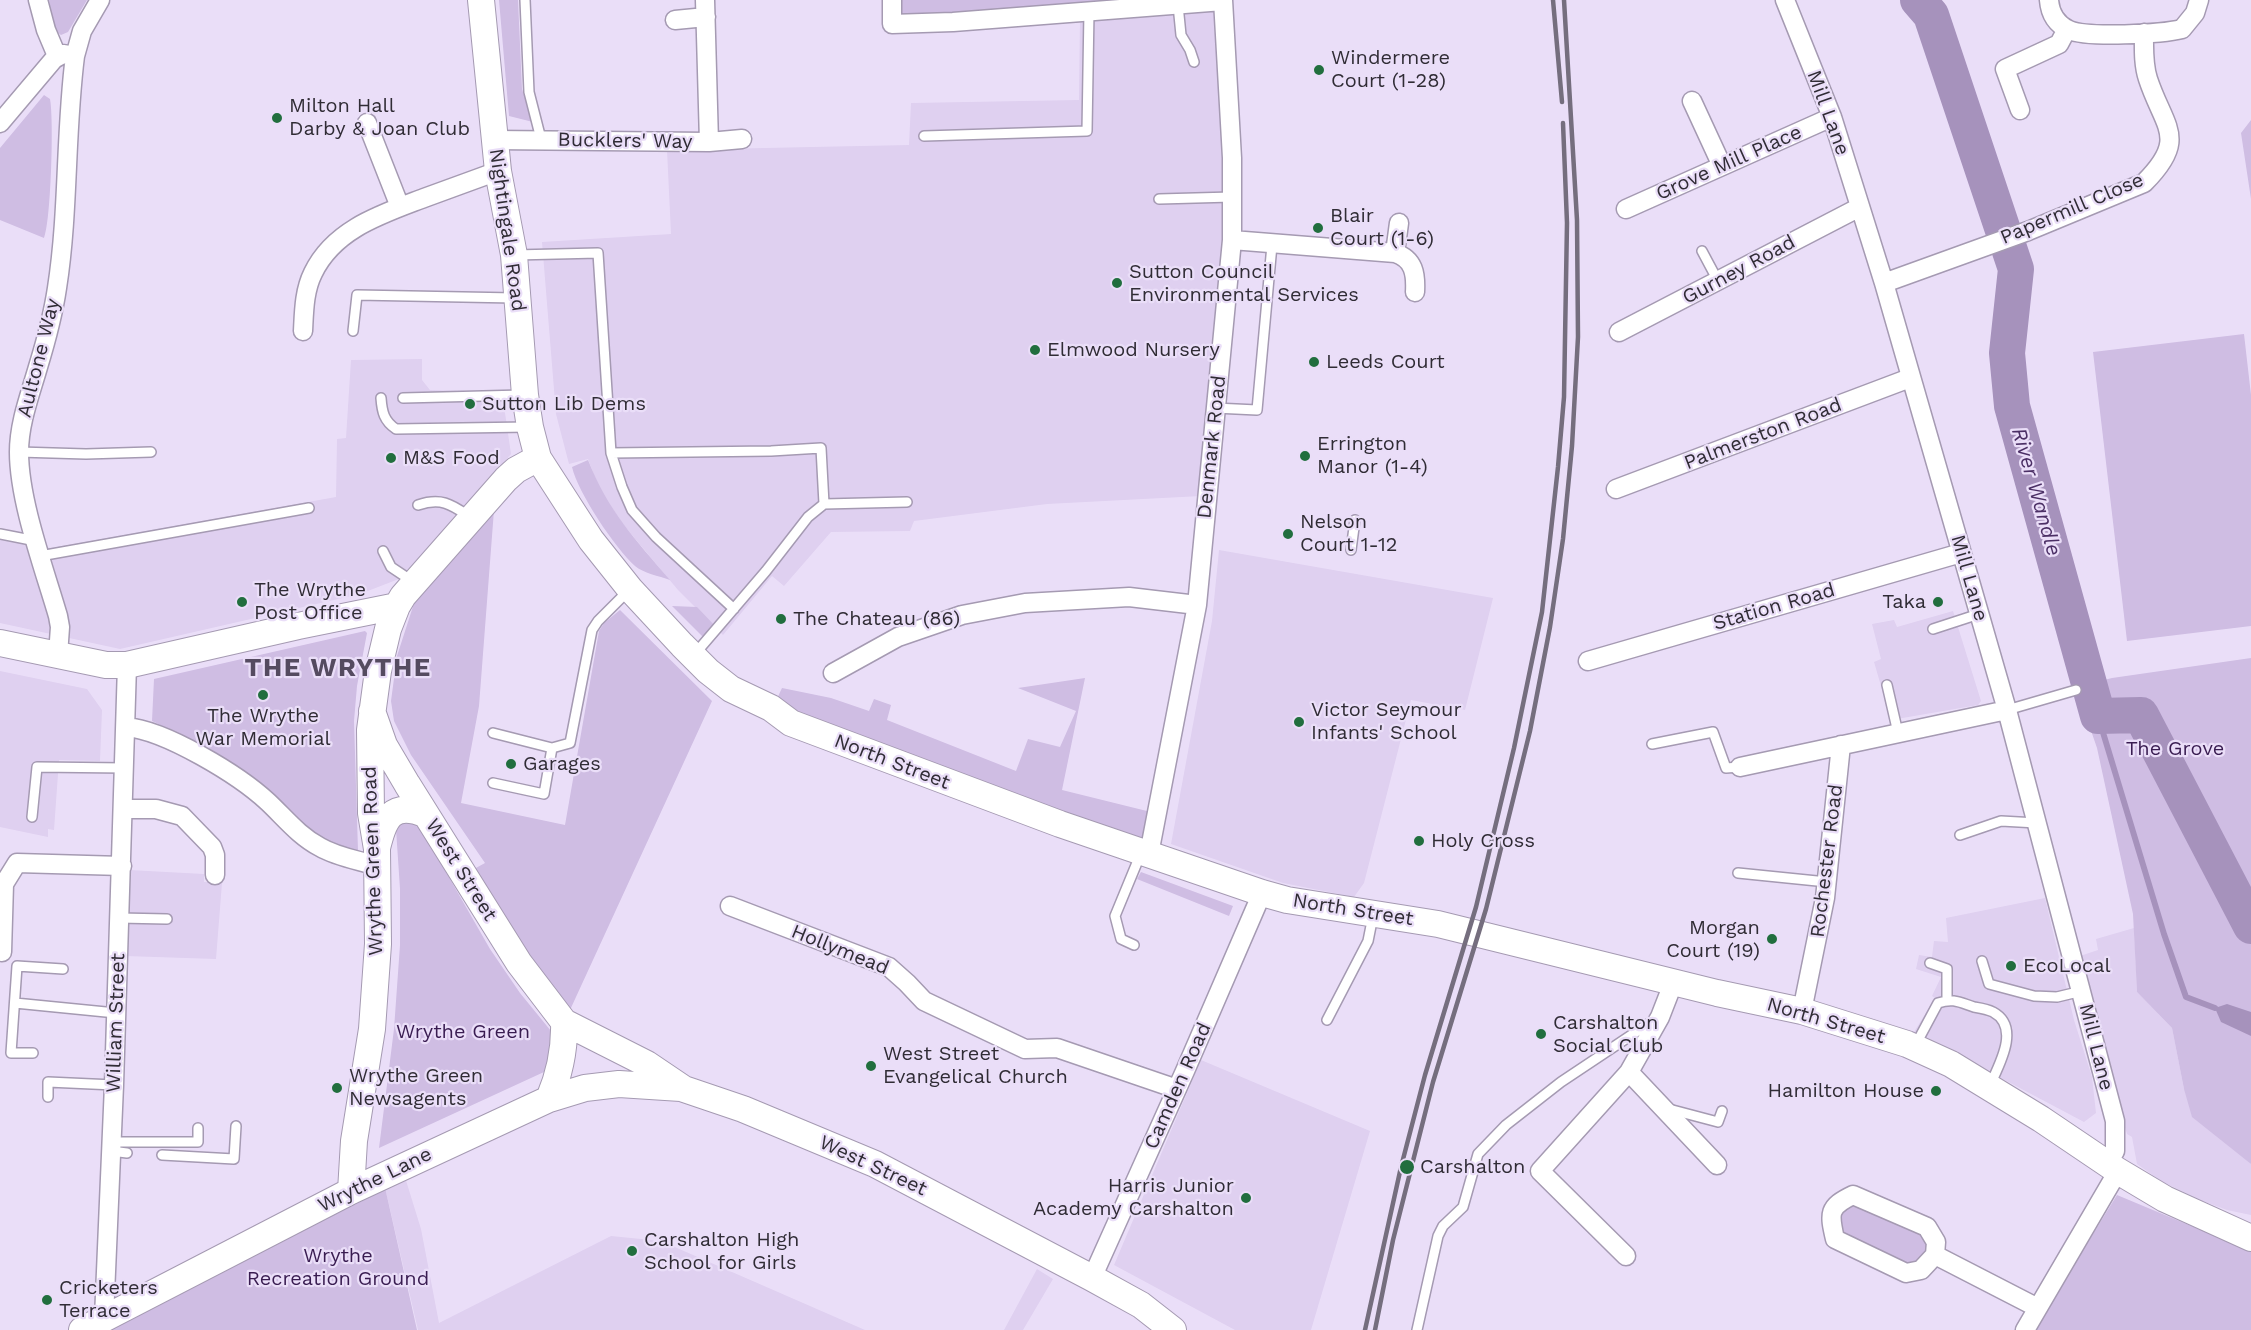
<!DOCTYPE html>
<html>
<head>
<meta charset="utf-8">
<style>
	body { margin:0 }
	canvas { display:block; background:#eadef8 }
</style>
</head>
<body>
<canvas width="2251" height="1330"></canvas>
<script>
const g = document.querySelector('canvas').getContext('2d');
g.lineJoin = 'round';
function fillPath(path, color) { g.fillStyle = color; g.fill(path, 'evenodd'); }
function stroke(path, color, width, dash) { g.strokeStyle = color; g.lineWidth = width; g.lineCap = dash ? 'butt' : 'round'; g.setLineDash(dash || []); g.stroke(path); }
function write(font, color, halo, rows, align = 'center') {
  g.font = font + ' "Work Sans",sans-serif'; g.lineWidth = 4.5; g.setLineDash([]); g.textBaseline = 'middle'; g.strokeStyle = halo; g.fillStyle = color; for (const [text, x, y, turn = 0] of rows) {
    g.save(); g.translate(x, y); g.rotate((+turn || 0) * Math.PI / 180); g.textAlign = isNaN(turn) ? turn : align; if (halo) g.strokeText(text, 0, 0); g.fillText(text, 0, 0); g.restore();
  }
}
fillPath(new Path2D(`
	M1216,9L1220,71L1224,247L1201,496L1047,504L914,521L910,531L831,532L784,586L772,576L723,635L678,590L617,517L599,488L588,459L569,464L556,414L542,242L671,234L667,150L909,145L911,103L1079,100L1080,16Z
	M422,359V380L430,390L502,392L511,454L404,577L360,594L120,649L0,623V538L51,548L336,497L337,439L346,438L351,360Z
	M1219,550L1493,598L1465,710L1411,700L1364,883L1354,897L1283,883L1171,844L1212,621Z
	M1953,611L1981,701L1978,705L1891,720L1874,662L1881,659L1872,624L1894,620L1897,627Z
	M0,671L87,689L102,710L100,761L59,760L54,830L48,829V837L0,827Z
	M129,870L204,874V882L222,883L216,959L125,956Z
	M2045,898L2074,1020L2092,1077L2096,1113L2084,1122L1914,1032L1935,998L1932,996L1941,977L1916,969L1919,955L1932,957L1934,941L1948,942L1946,918Z
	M2134,928L2137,992L2172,1028L2184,1089L2251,1164V1215L2227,1210L2200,1200L2161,1181L2137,1164L2132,1137L2127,1134L2077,957L2098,950L2096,939Z
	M1201,1060L1370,1131L1311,1330H1235L1114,1265Z
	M404,1174L421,1229L439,1323L611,1236L661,1241L865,1330H418L384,1183Z
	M1037,1269L1053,1279L1023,1330H1004Z`), '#dfd0f0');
fillPath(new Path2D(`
	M49,0H87L68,32L61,35C51,28 51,12 49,0Z
	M499,0H518L522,89L533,122L509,116Z
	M895,0H1182L895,19Z
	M44,95L50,99C54,120 51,222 44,238L0,220V148Z
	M2251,120V199L2241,133Z
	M2244,334L2251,395V626L2127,641L2093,352Z
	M588,460C608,511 635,539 670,580C659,576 643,573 635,566C615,548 578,493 572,467Z
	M494,510L479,706L461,803L565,825L599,631L604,623L620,610L712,701L570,1010L543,982L474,869L485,863L411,755L394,721L391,701L397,656L417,594Z
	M672,606L697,607L716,627L705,639Z
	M365,631L367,633L357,686L354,721L358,851L325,840L313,833L242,770L209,748L152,721L154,679Z
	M2251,658V1164L2192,1117L2184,1089L2172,1028L2137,992L2133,914L2097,748L2076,687L2112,678Z
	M1085,678L1062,790L1155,813L1149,854L773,707L782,688L831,698L869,711L874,699L891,705L887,720L1016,771L1028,739L1060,747L1076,711L1018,688Z
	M398,821L418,823L490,949L520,993L551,1031L552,1045L544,1072L379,1148L394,1029L400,945V889L396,829Z
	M1141,872L1233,906L1229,916L1137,879Z
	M384,1183L417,1330H82Z
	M2117,1195L2251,1251V1330H2034Z
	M1854,1202L1922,1229L1931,1249L1918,1265L1905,1266L1837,1232L1840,1208Z`), '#cfbde3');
fillPath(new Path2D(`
	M2227,1004L2251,1012V1036L2221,1022L2215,1008Z`), '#a692bc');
stroke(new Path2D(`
	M2098,716L2164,934L2186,997L2215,1008`), '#a692bc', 6);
stroke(new Path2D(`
	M1918,0L1931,15L2016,269L2007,353L2012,406L2098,716L2141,715L2251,926`), '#a692bc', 36);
const lane = new Path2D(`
	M525,0L529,92L541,139
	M1178,5L1181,35L1190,50L1194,62
	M924,136L1087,131L1089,11
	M1159,199L1232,197
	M1702,251L1718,281
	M515,255L598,253L611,453L622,487L632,510L656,537L734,609
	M353,331L357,295L515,298
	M381,398C382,412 384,421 396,429L528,427
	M403,398L523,395
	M1215,408L1257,410L1272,245
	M19,452L86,454L151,452
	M611,453L771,451L821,448L824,504L808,517L766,571L694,655
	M824,504L907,502
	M418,505C442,497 452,505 470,517
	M0,534L36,541
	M1351,550L1355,520
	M383,551L391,567L412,581
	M40,556L309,508
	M1933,629L1979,614
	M1887,685L1898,733
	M2007,710L2076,690
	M493,733L552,748
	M1652,744L1713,732L1726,768L1740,767
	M493,783L544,794L552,748L570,743L592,630L598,621L628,591
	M32,817L37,767L125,768
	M1960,835L2001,821L2037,823
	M1738,873L1827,882
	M119,918L167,919
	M1134,945L1121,939L1115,916L1141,853
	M1982,961L1989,984L2034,996L2057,997L2082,991
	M1930,963L1947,969V1000
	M15,1003L116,1013
	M1327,1020L1368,941L1373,916
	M1915,1046L1938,1003C1953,998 1959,1002 1974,1007C1980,1008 1987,1009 1993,1012C2021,1027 1999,1065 1990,1085
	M33,1053H11L17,966L63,969
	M48,1097V1082L114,1085
	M1665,1108L1718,1122L1722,1111
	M112,1142H198V1128
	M111,1151L127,1153
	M162,1155L234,1159L236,1126
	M1417,1330L1438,1236L1443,1226L1463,1207L1478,1154L1506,1125L1561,1082L1654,1020`);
const street = new Path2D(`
	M38,0L46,30L57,56
	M705,0L709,142
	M892,0V24L953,22L1223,1
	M1785,0L1832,117L1884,283L2007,710L2115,1121V1151L2107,1164
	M2049,0C2050,13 2056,24 2069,30C2087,38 2162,34 2182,29L2195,13L2199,0
	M675,20L706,17
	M1692,101L1722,166
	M2020,110L2005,69L2059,44L2067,29
	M0,123L54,59L63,54L75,56L82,31L100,0
	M367,123L400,207
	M494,140L709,142L742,139
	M1626,209L1832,117
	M1232,240L1395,253C1414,259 1416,274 1415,292
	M1395,253L1399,223
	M1884,283L2028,231L2144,183C2189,138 2164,128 2148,79C2143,64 2144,48 2144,33
	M303,331C304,312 304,291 313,273C334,229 382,214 424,198C449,189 473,180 498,171
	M1619,332L1860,207
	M1616,489L1910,378
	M58,655L60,627L58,616C44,568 19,501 19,452C19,423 30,395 38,367C46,341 53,315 57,288C69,211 65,133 75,56
	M1588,661L1961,553
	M833,673L898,637L962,615L1025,603L1129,597L1197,605
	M126,727C165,730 239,775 268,802C285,818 299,836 320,847C337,857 358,860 377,866
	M1740,767L2007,710
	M124,809H156L182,816L212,847L215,855V875
	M1149,854L1197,605L1232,240V158L1223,0
	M730,906L889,967L907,983L924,1001L1025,1049L1057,1048L1177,1089
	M2,952L4,884L17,863L122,866
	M1802,1011L1825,898L1841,745
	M1629,1072L1717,1165
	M1935,1255L1921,1270L1906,1273L1835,1239C1829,1213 1828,1207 1853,1195L1927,1227L1936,1242L1935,1255L2038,1308
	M1626,1256L1540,1171L1629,1072L1660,1017L1674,981
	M1092,1278L1185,1071L1262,893
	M104,1318L114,1085L127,665
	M2025,1330L2118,1171`);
const secondary = new Path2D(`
	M481,0L498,171L514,255L525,395L530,427L538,458L591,540L630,589L682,645L708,671L731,689L771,708L791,723L1060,824L1262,893L1287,900L1438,924L1717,993L1802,1011L1907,1044L1951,1064L2041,1119L2118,1171L2165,1199L2251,1238
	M0,643L106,665H127L298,626L397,606
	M372,711L384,745L407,784L519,963L564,1022L647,1064L684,1089L743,1109L875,1164L1092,1278L1141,1305L1173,1330
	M377,848C384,819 391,801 425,814
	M549,1099C560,1073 565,1050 564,1022
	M351,1191L354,1141L372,1029L378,944L377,849L371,813L370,730L378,671L388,629L397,606L403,596L506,479L516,470L538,458
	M82,1330L351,1191L549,1099L585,1088L619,1084L681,1088`);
stroke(lane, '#a59ab2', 12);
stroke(street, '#a59ab2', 21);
stroke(secondary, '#a59ab2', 28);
stroke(lane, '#fff', 9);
stroke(street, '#fff', 18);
stroke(secondary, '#fff', 26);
stroke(new Path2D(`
	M1553,0L1562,102
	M1365,1330L1401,1167L1425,1075L1476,907L1514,748L1542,612L1558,467L1564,397L1567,223L1563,123
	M1375,1330L1393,1240L1433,1082L1486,909L1530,731L1550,627L1563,539L1572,446L1578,337L1577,220L1564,0`), '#756e7e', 4.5);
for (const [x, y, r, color] of [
	[1319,70,6,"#216e3e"],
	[277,118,6,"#216e3e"],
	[1318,228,6,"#216e3e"],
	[1117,283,6,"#216e3e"],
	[1035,350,6,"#216e3e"],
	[1314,362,6,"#216e3e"],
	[470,404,6,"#216e3e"],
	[1305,456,6,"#216e3e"],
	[391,458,6,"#216e3e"],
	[1288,534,6,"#216e3e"],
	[242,602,6,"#216e3e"],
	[1938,602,6,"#216e3e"],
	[781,619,6,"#216e3e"],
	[263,695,6,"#216e3e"],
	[1299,722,6,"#216e3e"],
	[511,764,6,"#216e3e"],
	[1419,841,6,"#216e3e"],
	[1772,939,6,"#216e3e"],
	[2011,966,6,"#216e3e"],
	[1541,1034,6,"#216e3e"],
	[871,1066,6,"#216e3e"],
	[337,1088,6,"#216e3e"],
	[1936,1091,6,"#216e3e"],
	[1407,1167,8,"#216e3e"],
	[1246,1198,6,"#216e3e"],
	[632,1251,6,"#216e3e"],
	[47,1300,6,"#216e3e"]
]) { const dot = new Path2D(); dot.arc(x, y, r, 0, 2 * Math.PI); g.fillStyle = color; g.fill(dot); stroke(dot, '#eadef8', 2); }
write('20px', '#302c35', '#eadef8', [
	["Windermere",1331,58],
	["Court (1-28)",1331,81],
	["Milton Hall",289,106],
	["Darby & Joan Club",289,129],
	["Blair",1330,216],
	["Court (1-6)",1330,239],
	["Sutton Council",1129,272],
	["Environmental Services",1129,295],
	["Elmwood Nursery",1047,350],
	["Leeds Court",1326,362],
	["Sutton Lib Dems",482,404],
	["Errington",1317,444],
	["Manor (1-4)",1317,467],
	["M&S Food",403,458],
	["Nelson",1300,522],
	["Court 1-12",1300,545],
	["The Wrythe",254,590],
	["Post Office",254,613],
	["Taka",1926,602,"right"],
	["The Chateau (86)",793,619],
	["Victor Seymour",1311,710],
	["Infants' School",1311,733],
	["The Wrythe",263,716,"center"],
	["War Memorial",263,739,"center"],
	["Garages",523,764],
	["Holy Cross",1431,841],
	["Morgan",1760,928,"right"],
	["Court (19)",1760,951,"right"],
	["EcoLocal",2023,966],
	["Carshalton",1553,1023],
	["Social Club",1553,1046],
	["West Street",883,1054],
	["Evangelical Church",883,1077],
	["Wrythe Green",349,1076],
	["Newsagents",349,1099],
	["Hamilton House",1924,1091,"right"],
	["Carshalton",1420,1167],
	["Harris Junior",1234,1186,"right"],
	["Academy Carshalton",1234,1209,"right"],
	["Carshalton High",644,1240],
	["School for Girls",644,1263],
	["Cricketers",59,1288],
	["Terrace",59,1311]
], 'left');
write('20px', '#302c35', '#eadef8', [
	["Mill Lane",1828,113,70],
	["Bucklers' Way",625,141,1],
	["Grove Mill Place",1729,163,-24],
	["Papermill Close",2072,209,-23],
	["Nightingale Road",507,230,82],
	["Gurney Road",1739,270,-28],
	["Aultone Way",39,358,-76],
	["Palmerston Road",1763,434,-21],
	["Denmark Road",1212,447,-84],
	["Mill Lane",1969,578,74],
	["Station Road",1774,607,-16],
	["North Street",892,762,21],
	["Wrythe Green Road",373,861,-92],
	["Rochester Road",1827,861,-83],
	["West Street",461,870,58],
	["North Street",1353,910,9],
	["Hollymead",840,950,22],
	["North Street",1826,1021,16],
	["William Street",116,1023,-88],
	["Mill Lane",2096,1047,76],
	["Camden Road",1178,1086,-66],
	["West Street",873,1166,25],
	["Wrythe Lane",375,1180,-26]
]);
write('20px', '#391c51', '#eadef8', [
	["The Grove",2175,749],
	["Wrythe Green",463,1032],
	["Wrythe",338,1256],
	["Recreation Ground",338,1279]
]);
write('italic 21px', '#4b2f65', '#eadef8', [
	["River Wandle",2036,492,74]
]);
g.letterSpacing = '1.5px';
write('bold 26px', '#554b60', '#eadef8', [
	["THE WRYTHE",338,668]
]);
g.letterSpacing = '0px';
</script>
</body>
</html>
